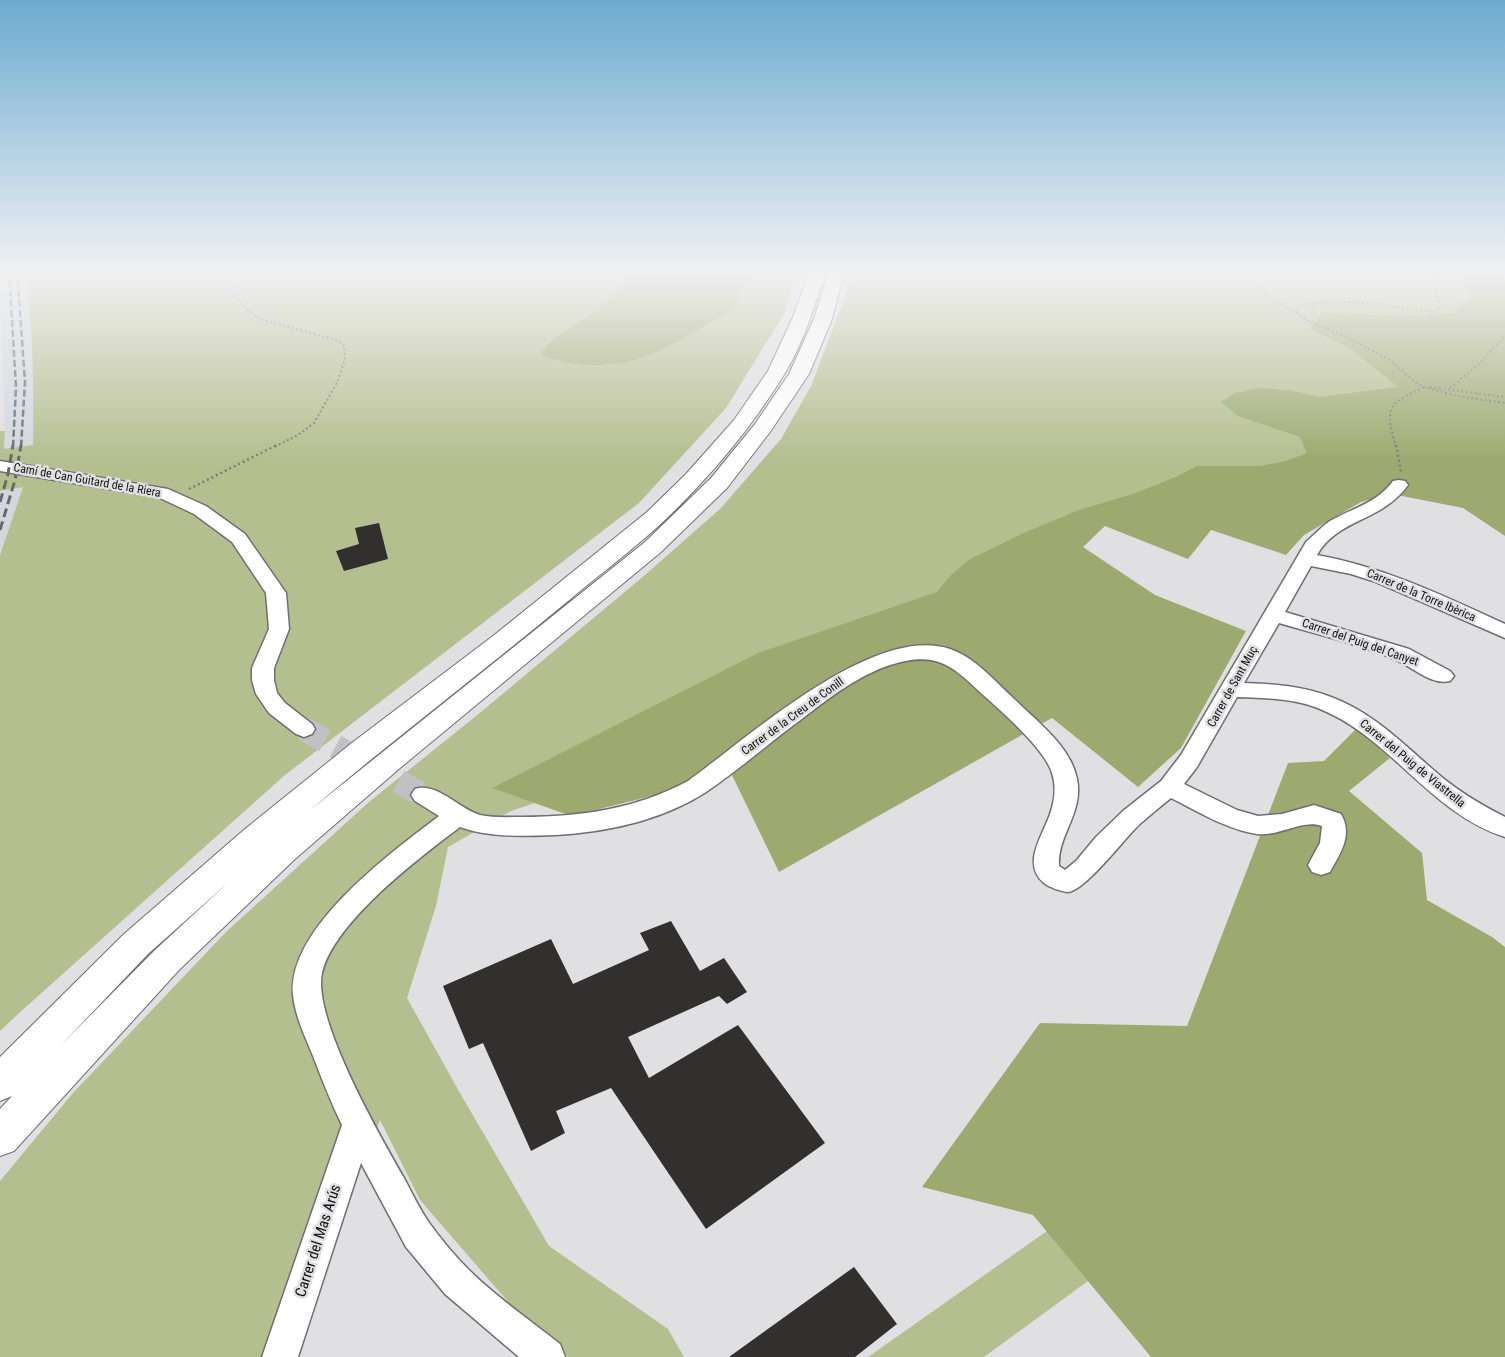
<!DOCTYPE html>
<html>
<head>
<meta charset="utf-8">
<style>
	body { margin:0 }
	canvas { display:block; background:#e0e0e2 }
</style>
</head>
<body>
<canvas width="1505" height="1357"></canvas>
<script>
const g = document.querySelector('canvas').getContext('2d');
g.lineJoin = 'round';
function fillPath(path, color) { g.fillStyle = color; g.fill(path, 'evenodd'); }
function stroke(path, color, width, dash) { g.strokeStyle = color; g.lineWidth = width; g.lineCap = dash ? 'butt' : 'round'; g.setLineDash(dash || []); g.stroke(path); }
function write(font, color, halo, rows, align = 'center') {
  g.font = font + ' "Roboto Condensed",sans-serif'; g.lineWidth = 5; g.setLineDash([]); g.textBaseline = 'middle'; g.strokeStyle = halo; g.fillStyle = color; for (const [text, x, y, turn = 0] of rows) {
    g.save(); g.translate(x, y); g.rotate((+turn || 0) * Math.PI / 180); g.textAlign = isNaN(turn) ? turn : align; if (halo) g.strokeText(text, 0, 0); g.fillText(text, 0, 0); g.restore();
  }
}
fillPath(new Path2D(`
	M0,270H25L31,314L34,383L33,446L4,450L5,431Z
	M23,486L0,555V491Z`), '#d2d6df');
fillPath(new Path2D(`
	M25,270H612L621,282C612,315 557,324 540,355C548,359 557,360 566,362C628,373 677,341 729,312L735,306L744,288L758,270H798L784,314L726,408L639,503L285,775L18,1014L0,1031V555L23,487L0,491V431H5L4,449L33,445C34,386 33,329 25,270Z
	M855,270H1462L1478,296L1466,316L1365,351L1405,384L1326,450L1289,469L1204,477L493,788L535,803L511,811L448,847L436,906L407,998L460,1093L549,1246L668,1329L684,1357H568L516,1311L420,1200L380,1120L285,1357H0V1181L73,1093L226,932L369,802L481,712L645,575L720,509L781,439L811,386Z
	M1047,1231L1088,1281L984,1357H868Z`), '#b5be8e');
fillPath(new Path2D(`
	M612,270H758L744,288L735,306L729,312C702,327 675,345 647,356C615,368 572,368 540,355C557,325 613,313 621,282Z
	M1454,270H1505V536L1463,508L1392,494L1361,502L1304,535L1286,555L1211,530L1188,559L1105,526L1083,547L1155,595L1246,631L1181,748L1138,787L1052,718L779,872L731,773L672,791L571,816L492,788L758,653L937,592L951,575L970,559L1026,532L1079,510L1133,494L1178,476L1197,466H1261L1286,461L1307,453L1300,437L1238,416L1221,402L1235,393L1260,388L1289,390L1319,397L1398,387L1351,349L1310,329L1323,312L1398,316L1450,314L1471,297Z
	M1357,728L1390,758L1349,791L1422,853L1427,900L1492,937L1505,947V1357H1151L1033,1215L922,1187L1040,1023L1187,1026L1288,763L1324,761Z`), '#9ea96f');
fillPath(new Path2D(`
	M379,523L388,559L344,571L336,551L359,544L355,528Z
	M671,921L700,971L724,958L747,992L727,1004L719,996L628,1037L649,1078L738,1025L825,1143L706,1229L611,1088L556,1111L565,1133L531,1151L483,1043L469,1049L443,986L551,939L573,984L649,950L640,933Z
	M854,1267L897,1324L855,1357H729Z`), '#31302f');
stroke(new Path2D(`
	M304,729L423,795`), '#c1c1c3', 24, [24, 12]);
const street = new Path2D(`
	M0,461L168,489L206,506L245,534L286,593L289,629L274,668V680L277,693L285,703L312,724L315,729L312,734L304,737L296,734L269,713L256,694L252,680V668L269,629L266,593L232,542L194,514L158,497L0,471Z
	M1399,480L1405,481L1408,485C1382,522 1338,518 1317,555C1384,567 1444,596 1505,624V638L1376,582L1351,574L1311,566L1285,612L1409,649L1450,671L1454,676L1450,681C1431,686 1412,666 1394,659C1359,644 1316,634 1279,623L1244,683C1274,684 1303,686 1331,697C1375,713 1408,749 1444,779C1463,794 1483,806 1505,817V837C1429,813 1389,734 1315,707C1291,698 1262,698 1237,697L1197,767L1184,784L1237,810L1258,816L1282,814L1314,805L1341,814C1353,835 1341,852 1330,872L1321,875L1312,872L1308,865L1320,843L1322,826C1302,819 1279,837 1257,834C1228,830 1197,811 1171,798C1161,806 1151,814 1141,823C1126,836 1084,893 1067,892C1060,891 1049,887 1044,883C1020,863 1045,833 1051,811C1055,799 1056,785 1052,773C1045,749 1000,710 981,693C950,663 934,651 890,665C859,675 829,698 803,718C770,742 739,770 706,792C663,820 607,832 556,835C524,836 491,838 460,827C419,858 334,922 322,973C312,1018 380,1136 404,1178C412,1193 420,1210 430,1224C441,1239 455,1256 469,1270C495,1296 531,1321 560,1344L565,1357H519L445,1294L406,1247L361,1163L298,1357H262L342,1125C331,1103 322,1079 313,1056C305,1036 295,1016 293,995C287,928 392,852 439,816L415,801L411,795L415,789C437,782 459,809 480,815C493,818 508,817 522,817C580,817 636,809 688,781C747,739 873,623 950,649C974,657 994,680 1012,697C1035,720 1071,746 1077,779C1084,813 1057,835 1059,866L1065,870L1076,861L1096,837L1123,811L1161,781L1181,755L1306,542C1314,535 1321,527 1330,521C1353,508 1377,503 1393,481Z`);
const highway = new Path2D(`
	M810,270H826C815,304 804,342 785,373C752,427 711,476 665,520C634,549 600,574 568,601C482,672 394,739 309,811L645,542L711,478L755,424L789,374L814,319L829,270H845L832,319L809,374L770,432L727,488L661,552L400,768L295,859L179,970L14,1151L0,1156V1109L12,1096L0,1101V1057L124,934L245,829L353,742L493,636L647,512L686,474L734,420L768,371L793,317ZM230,881L155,950L60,1046L148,954Z`);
stroke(street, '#6e6f70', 3);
stroke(highway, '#6e6f70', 2);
stroke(new Path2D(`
	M267,270C255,275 238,281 237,296C242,307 251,313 260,319L339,341L344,346L345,359L338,381L314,423L298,435L274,447
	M1233,270L1285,307L1296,312
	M1431,270L1440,308L1434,312C1388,307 1344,295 1298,307L1296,312L1308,321L1347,337L1390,360L1415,382L1424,387L1457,396L1505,403
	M1430,387L1505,397
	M1450,388L1479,364L1505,336
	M1396,447C1385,407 1386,405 1424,387`), '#7c7c7d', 2, [2, 2.5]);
stroke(new Path2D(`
	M1396,445L1401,472
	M189,489L277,445`), '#7c7c7d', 2.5, [2, 3]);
fillPath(street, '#fff');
fillPath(highway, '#fff');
stroke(new Path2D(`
	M9,270L16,387L13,447
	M17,270L25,382L21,447`), '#69696a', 2.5, [7, 3]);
stroke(new Path2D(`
	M0,502L8,474L13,445
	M0,530L15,480L21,445`), '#69696a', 3, [9, 4.5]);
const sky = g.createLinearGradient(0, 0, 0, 460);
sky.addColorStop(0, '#6babd0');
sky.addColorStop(0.59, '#f1f1f2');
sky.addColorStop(1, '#f1f1f200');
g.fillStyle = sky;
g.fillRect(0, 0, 1505, 460);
write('12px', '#111', '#e0e0e2', [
	["Camí de Can Guitard de la Riera",87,481,10],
	["Carrer de la Torre Ibèrica",1421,596,23],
	["Carrer del Puig del Canyet",1360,643,19],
	["Carrer de Sant Muç",1233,687,-61],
	["Carrer de la Creu de Conill",793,717,-36],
	["Carrer del Puig de Viastrella",1412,764,39]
]);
write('15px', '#111', '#e0e0e2', [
	["Carrer del Mas Arús",319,1241,-72]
]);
</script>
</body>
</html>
